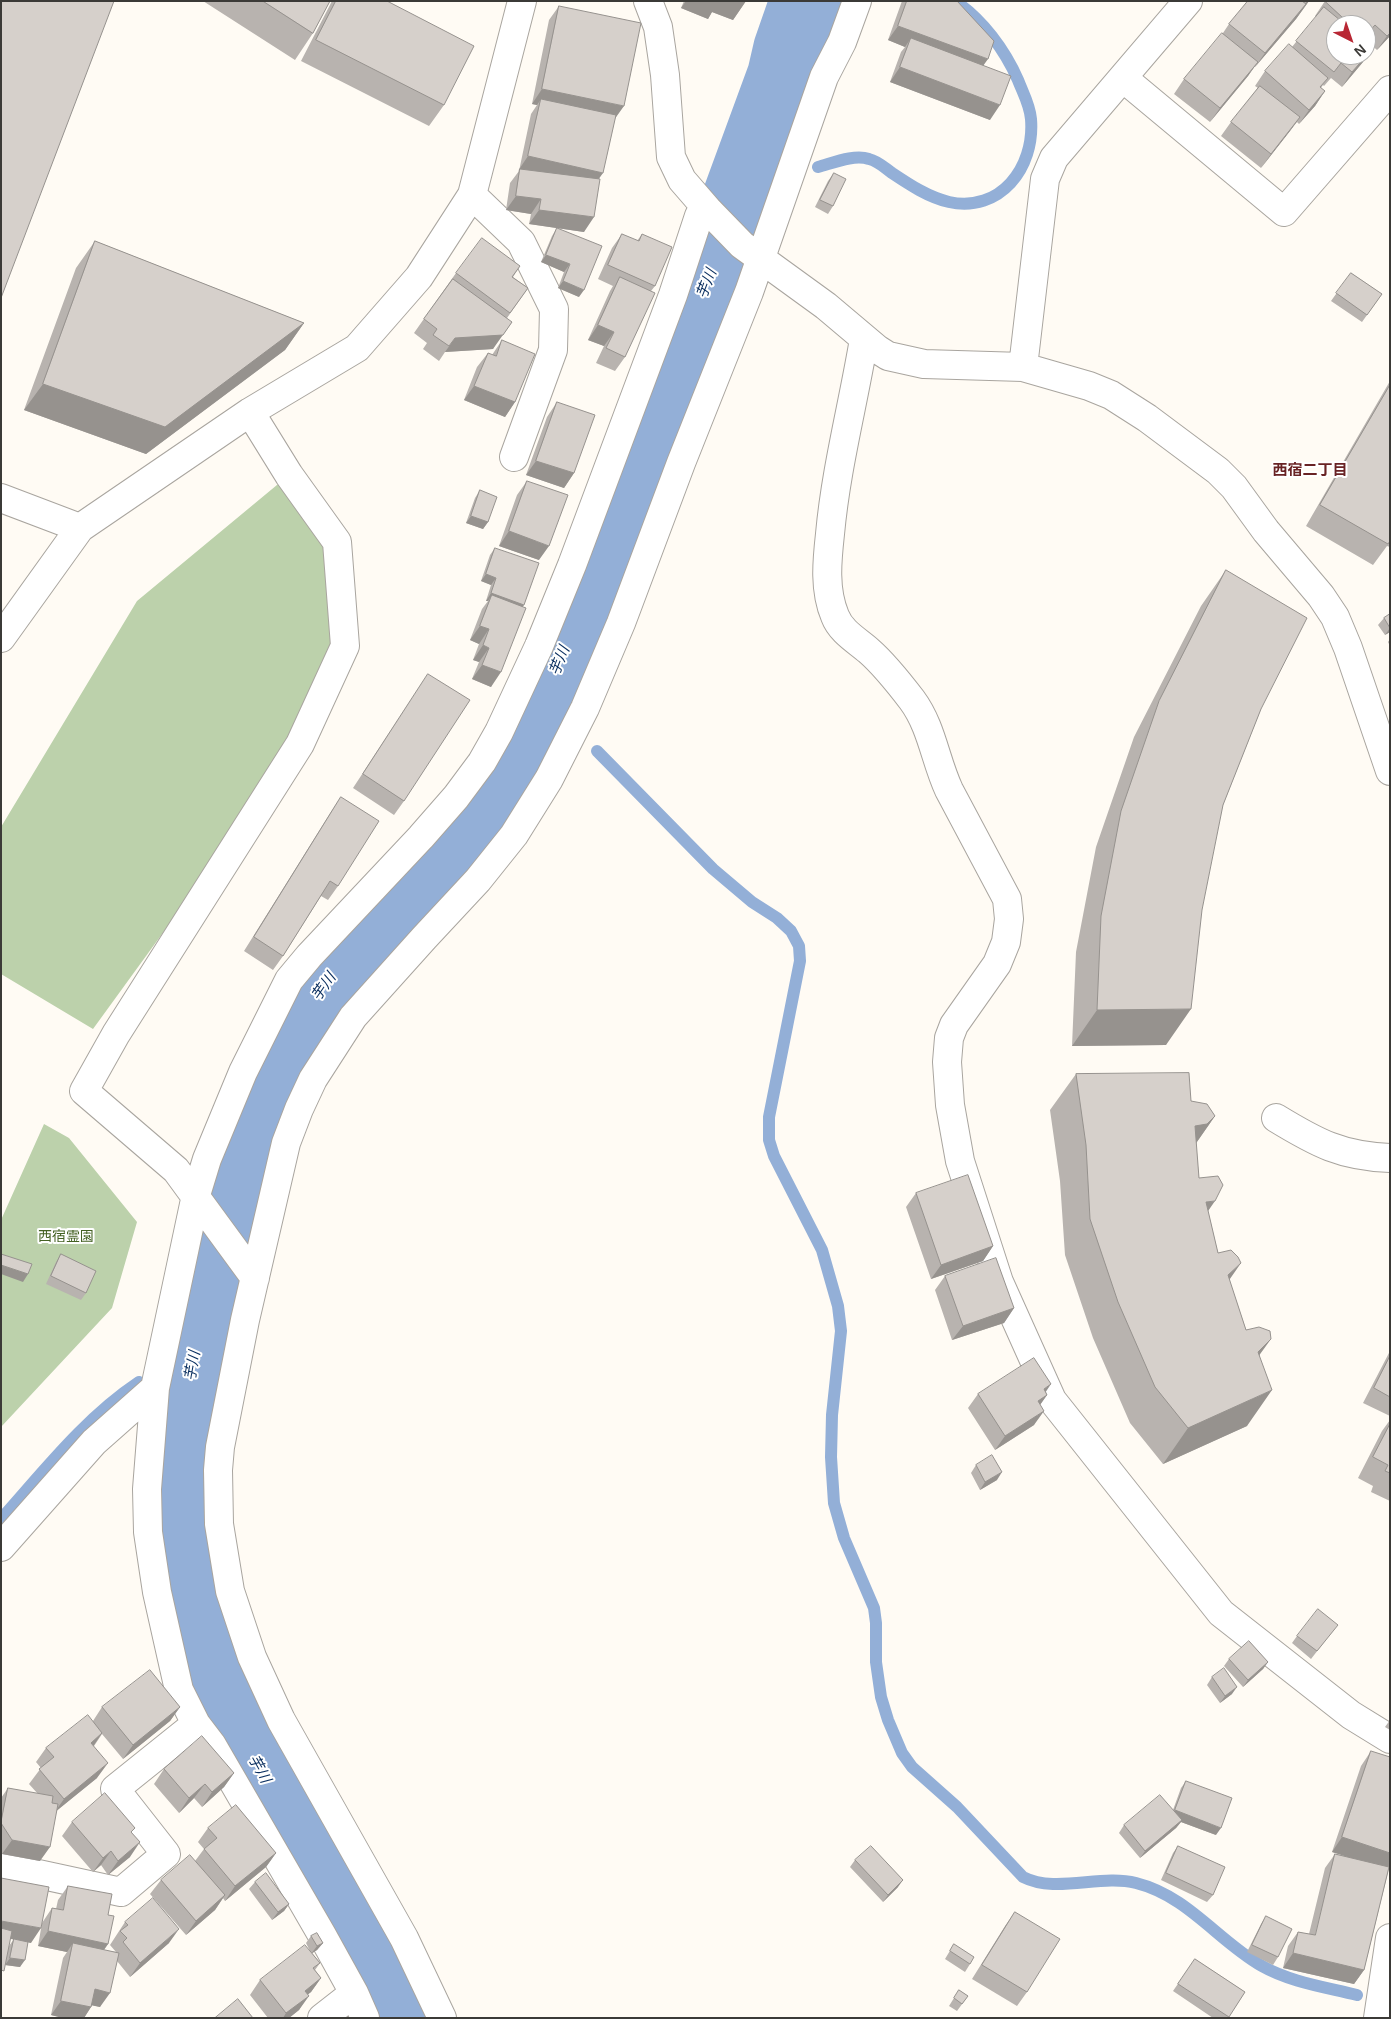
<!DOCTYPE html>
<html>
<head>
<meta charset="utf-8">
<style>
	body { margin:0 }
	#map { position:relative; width:1391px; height:2019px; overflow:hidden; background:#fffbf4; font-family:Helvetica,sans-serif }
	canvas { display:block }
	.frame { position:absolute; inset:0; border:2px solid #3b3a37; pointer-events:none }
	.north { position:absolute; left:1326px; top:15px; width:50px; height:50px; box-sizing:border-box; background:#fff; border:1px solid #b1b0af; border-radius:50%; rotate:139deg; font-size:14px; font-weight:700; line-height:20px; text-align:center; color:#3b3a37 }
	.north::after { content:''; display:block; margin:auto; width:18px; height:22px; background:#b82734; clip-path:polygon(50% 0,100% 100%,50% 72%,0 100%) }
</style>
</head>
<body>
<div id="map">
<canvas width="1391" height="2019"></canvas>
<div class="frame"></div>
<div class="north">N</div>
</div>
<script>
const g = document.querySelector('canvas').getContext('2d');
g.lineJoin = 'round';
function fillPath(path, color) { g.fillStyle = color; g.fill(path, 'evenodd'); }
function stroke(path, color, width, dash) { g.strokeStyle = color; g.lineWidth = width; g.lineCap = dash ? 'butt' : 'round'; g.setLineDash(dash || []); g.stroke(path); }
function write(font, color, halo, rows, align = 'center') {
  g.font = font + ' Helvetica,"Noto Sans JP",sans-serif'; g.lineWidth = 4; g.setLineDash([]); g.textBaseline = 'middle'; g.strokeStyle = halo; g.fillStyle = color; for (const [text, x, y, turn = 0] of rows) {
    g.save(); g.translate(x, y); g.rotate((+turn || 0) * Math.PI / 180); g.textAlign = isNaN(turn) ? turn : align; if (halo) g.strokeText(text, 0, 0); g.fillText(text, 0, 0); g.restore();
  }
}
fillPath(new Path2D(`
	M289,475L337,542L345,646L300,744L93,1029L1,974V827L137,601Z
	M44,1124L69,1138L137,1222L112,1308L1,1427V1220Z`), '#bcd1ab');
stroke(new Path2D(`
	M818,167C833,163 854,154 869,159C878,161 885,168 892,173C910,185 928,197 949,202C1000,213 1035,168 1031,119C1030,105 1023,93 1018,80C1005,50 982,19 955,1
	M741,194L753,190
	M545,698L559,712
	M597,751L713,869L752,902L777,918L791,931L799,946L800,961L769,1117V1140L774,1156L822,1250L838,1306L841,1331L832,1415L831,1457L834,1503L844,1538L874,1608L876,1623V1662L881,1697L888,1720L902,1753L912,1767L957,1807L1023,1877C1056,1894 1100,1874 1136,1883C1188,1896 1218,1941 1262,1966C1290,1982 1325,1987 1357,1995
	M1,1519C44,1471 85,1418 139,1382`), '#93afd7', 12);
stroke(new Path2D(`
	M397,2018L377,1973L253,1758L219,1690L198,1629L188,1591L176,1510L178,1448L197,1343L225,1213L249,1129L259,1101L293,1031L345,956L463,829L489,794L519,750L545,698L602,557L733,215L784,76L790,50L807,1`), '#93afd7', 74);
const minor = new Path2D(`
	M648,1L658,27L665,75L671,157L682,180L708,210L742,245L826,306L877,349L888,356L924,364L1023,367L1089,386L1111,395L1147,418L1218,471L1234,487L1266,531L1321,596L1335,617L1348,648L1390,771
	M1123,78L1284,212L1390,90
	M472,195L521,242L554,309L553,350L514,457
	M864,339C853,405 836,468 830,534C827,561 824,590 835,616C841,632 858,641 869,651C885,665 899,683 912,700C932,727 935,760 949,790L1007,899L1009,919L1006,942L997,964L954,1025L949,1038L947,1062L950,1105L960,1161L999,1282L1052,1400L1221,1613L1351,1715L1390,1739
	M1023,367L1045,179L1054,158L1188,1
	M250,412L289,475L337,542L345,646L300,744L116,1034L84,1091L176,1170L255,1278
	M1,498L80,528L250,412L357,348L419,277L472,195L522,1
	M1,638L80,528
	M1276,1118C1317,1143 1341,1156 1390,1158
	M1,1547L94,1442L155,1388
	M1,1866L121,1892L166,1854L115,1789L196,1724
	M322,2018L354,1993
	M365,2018L354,1993L322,1935L212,1745L196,1724L179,1690L157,1592L148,1532L147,1489L155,1388L196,1195L207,1159L243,1072L289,980L309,956L421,837L456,797L482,762L499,732L539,646L572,565L673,295L699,216L704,206
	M442,2018L404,1938L281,1720L252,1657L230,1591L219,1524L218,1470L220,1447L245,1320L286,1143L299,1109L313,1079L353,1017L424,938L478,880L514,835L549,779L585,708L621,623L681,463L749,292L824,77L842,42L857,1
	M1378,2018L1390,1938`);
stroke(minor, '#a9a59f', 30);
stroke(minor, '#fff', 28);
fillPath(new Path2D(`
	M203,1H330L313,33L295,60Z
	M332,1H387L444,105L429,126L301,61Z
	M684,1H746L733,20L712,12L708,19L681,8Z
	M902,1H957L983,65L990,120L890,82L901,52L905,47L888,40Z
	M1248,1H1309L1296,19L1255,67H1254L1248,76L1210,122L1174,94L1184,79L1223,33L1229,24Z
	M1325,1H1390V36L1377,50L1366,40V25H1336L1363,62L1342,87L1331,78L1324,86L1323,85L1321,88L1325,91L1315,106L1299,124L1297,122L1261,168L1221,136L1231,122L1258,88L1255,86L1265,71L1292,47L1316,17L1315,16Z
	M559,6L615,118L584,232L529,224L531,214L506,210L510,183L519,171L531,114L537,105L532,104L549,20Z
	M834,173L833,206L828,214L815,207L828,181Z
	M557,228L579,297L558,288L564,272L541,262L552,236Z
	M622,234L637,241L642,234L655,286L651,291L625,357L615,371L596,363L604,346L588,340L610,291L613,286L598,279L612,248Z
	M95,241L304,323L285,350L146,454L24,410L76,268Z
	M520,266L513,277L528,288L507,318L493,349L445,352L439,361L423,349L427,343L414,333L456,273Z
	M1351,273L1382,294L1362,322L1331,301Z
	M502,340L515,402L505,417L464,400L477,367L488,353L492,355Z
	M1390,381V547L1387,546L1373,565L1306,526Z
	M557,402L574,473L564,488L526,475L547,417Z
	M527,481L539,560L499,546L517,495Z
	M480,490L488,522L483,529L466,523L475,498Z
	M495,548L523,607L491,687L472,679L479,662L473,660L479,644L470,640L482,609L488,601H486L491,585L481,581L490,555Z
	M1226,570L1261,709L1223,805L1166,1045L1072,1046L1076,952L1096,847L1134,737L1201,606Z
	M1390,614V632L1385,635L1378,625L1384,618Z
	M1390,639V646L1388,642Z
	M428,674L404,801L394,815L353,788Z
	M341,797L338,886L328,900L321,896L283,956L273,970L244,951L331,812Z
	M1076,1074L1191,1101L1215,1116L1196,1143L1199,1178L1208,1211L1218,1253L1229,1279L1246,1330L1260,1355L1247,1426L1163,1464L1130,1423L1093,1338L1065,1255L1060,1181L1050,1110Z
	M916,1193L993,1246L983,1261L931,1279L906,1207Z
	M61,1254L86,1293L81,1300L46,1284L56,1262Z
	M945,1276L1014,1308L1004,1323L952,1340L935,1290Z
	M1390,1351V1416L1363,1403Z
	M1046,1392L1047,1395L1040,1405L1034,1425L995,1450L968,1408L978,1394Z
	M1390,1420V1501L1371,1492L1373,1486L1358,1478L1382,1431Z
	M976,1465L997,1480L980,1490L971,1473Z
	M1332,1632L1311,1659L1292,1643L1297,1636Z
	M1229,1659L1268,1662L1263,1669L1243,1687L1224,1666Z
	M1212,1677L1232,1694L1220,1703L1207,1685Z
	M102,1707H180L170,1721L123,1759L102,1734L94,1746L97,1778L57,1810L40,1861L2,1854L1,1853V1798L8,1788L38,1794L29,1784L41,1768L36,1762L46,1748L93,1721Z
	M1390,1720V1730L1385,1727Z
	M1371,1751L1389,1868L1364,1970L1354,1984L1283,1968L1288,1946L1298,1932L1309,1934L1325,1868L1335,1854L1347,1856L1332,1852L1361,1766Z
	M164,1769L234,1773L224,1787L202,1807L194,1798L179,1813L154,1784Z
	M1186,1781L1216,1835L1181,1822L1176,1828L1140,1858L1119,1833L1124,1825L1173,1810L1181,1788Z
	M72,1822L132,1833L130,1857L108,1875L101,1865L93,1872L62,1836Z
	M208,1828L276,1853L266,1867L225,1901L223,1898L215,1910L186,1935L150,1894L161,1880L195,1861L204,1849L198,1842Z
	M1178,1846L1213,1895L1207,1902L1161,1880L1173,1853Z
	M855,1860L898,1887L883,1902L850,1867Z
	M1,1878L31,1943L28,1942L20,1967L5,1965ZM10,1939H14L9,1946Z
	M255,1882L289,1904L284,1911L272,1920L249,1889Z
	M68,1886L108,1915V1944L104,1950L116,1952L110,1945L125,1922L169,1943L130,1977L117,1961L100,2007L92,2005L91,2007L84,2018H63L51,2015L63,1958L67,1952L38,1946L42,1923L52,1908L56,1909L58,1900Z
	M1015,1912L1027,1992L1017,2006L972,1979L1005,1926Z
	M1266,1916L1278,1957L1273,1965L1247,1952L1261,1924Z
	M311,1936L323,1943L317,1950L312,1953L320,1963L315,1970L321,1978L311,1992L308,1994L299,2010L289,2018H268L250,1995L260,1980L311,1953L306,1943Z
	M954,1944L970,1964L965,1972L945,1959Z
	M1195,1959L1245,1992L1228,2018H1213L1173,1991Z
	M959,1990L968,1996L957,2011L949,2006Z`), '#b8b3af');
fillPath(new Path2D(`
	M686,1H746L733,20L712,12L708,19L681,8Z
	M1307,1H1309L1296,19L1255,67L1265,53L1302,9Z
	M898,26L988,59L978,73L911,38L905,47L888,40Z
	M1390,33V36L1377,50L1387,36Z
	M1373,48L1363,62L1342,87L1352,72Z
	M1258,62L1248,76L1210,122L1220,108Z
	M900,67L1000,105L990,120L890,82Z
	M542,89L624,106L614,120L541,99L537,105L532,104Z
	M1325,91L1315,106L1299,124L1309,110Z
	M1300,117L1290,131L1261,168L1271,154Z
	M528,156L603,173L593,187L520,169L518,171Z
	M516,196L541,199L531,214L506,210Z
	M539,210L594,217L584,232L529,224Z
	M546,255L570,264L564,272L541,262Z
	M563,281L584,290L579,297L558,288Z
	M512,322L493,349L445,352L455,338Z
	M304,323L285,350L146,454L24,410L43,384Z
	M598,325L614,332L604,346L588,340Z
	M474,386L515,402L505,417L464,400Z
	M536,461L574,473L564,488L526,475Z
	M471,516L488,522L483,529L466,523Z
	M509,531L549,546L539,560L499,546Z
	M486,574L496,578L491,585L481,581Z
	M491,593L524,605L519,612L492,595L488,601H486Z
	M480,626L489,629L479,644L470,640Z
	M1390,628V632L1385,635Z
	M483,645L489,648L479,662L473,660Z
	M482,665L501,672L491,687L472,679Z
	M1191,1009L1166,1045L1072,1046L1097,1010Z
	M1215,1116L1190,1152L1195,1126Z
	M1215,1201L1190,1237L1206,1202Z
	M993,1246L983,1261L931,1279L941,1265Z
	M1241,1263L1216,1299L1228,1275Z
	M1,1265L28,1274L23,1282L1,1274Z
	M1014,1308L1004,1323L952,1340L963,1326Z
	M1271,1339L1245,1375L1258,1352Z
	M1051,1384L1041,1399L1047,1395L1037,1409L1027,1415L1044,1389Z
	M1272,1390L1247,1426L1163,1464L1188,1428Z
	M1044,1411L1034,1425L995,1450L1005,1436Z
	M1002,1472L997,1480L980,1490L985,1482Z
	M1268,1662L1263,1669L1243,1687L1248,1680Z
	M1237,1687L1232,1694L1220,1703L1225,1696Z
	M180,1707L170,1721L123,1759L133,1745Z
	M102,1733L92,1748L91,1743Z
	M108,1763L97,1778L54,1813L64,1799Z
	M234,1773L224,1787L202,1807L212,1792Z
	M205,1784L194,1798L179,1813L189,1798Z
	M1175,1810L1221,1828L1216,1835L1181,1822L1176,1828L1140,1858Z
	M1342,1837L1390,1853V1867L1388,1870L1332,1852Z
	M12,1840L50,1847L40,1861L2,1854Z
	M140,1842L130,1857L108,1875L118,1861Z
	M111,1851L101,1865L93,1872L103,1858Z
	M276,1853L266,1867L225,1901L235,1886Z
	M903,1880L898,1887L883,1902L888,1895Z
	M225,1895L215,1910L186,1935L196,1921Z
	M289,1904L284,1911L272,1920L278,1912Z
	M1,1921L41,1928L31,1943L1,1937Z
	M179,1929L169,1943L130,1977L140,1963Z
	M48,1931L108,1944L98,1958L73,1943L67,1952L38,1946Z
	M323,1943L317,1950L311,1954L317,1946Z
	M1293,1953L1364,1970L1354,1984L1283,1968Z
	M10,1958L25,1960L20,1967L5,1965Z
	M321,1978L311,1992L295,2005L305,1991Z
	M95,1989L110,1993L100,2007L85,2004Z
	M309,1996L299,2010L289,2018H283L286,2013Z
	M61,2001L91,2007L84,2018H63L51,2015Z`), '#96928e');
const building = new Path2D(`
	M1,1H114L1,298Z
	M263,1H330L313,33Z
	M336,1H387L474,46L444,105L316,40Z
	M907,1H957L994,41L988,59L898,26Z
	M1248,1H1302L1306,4L1265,53L1229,24Z
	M1325,1H1390V33L1387,36L1375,25L1366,35V25H1351Z
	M559,6L641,23L624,106L542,89Z
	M1324,7L1346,25H1336V55H1366V42L1373,48L1352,72L1341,63L1334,72L1296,41Z
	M1222,33L1258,62L1220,108L1184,79Z
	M911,38L1011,76L1000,105L900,67Z
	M1289,44L1328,78L1320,87L1325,91L1309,110L1265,71Z
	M1260,86L1300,117L1271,154L1231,122Z
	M541,99L616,115L603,173L528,156Z
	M520,169L600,179L594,217L539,210L541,199L516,196Z
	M834,173L846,179L833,206L820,200Z
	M557,228L602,246L584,290L563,281L570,264L546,255Z
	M622,234L639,241L642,234L672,247L655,286L608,265Z
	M482,238L520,266L512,277L528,288L510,313L456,273Z
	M95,241L304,323L165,427L43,384Z
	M1351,273L1382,294L1367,315L1336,293Z
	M620,277L655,293L625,357L606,348L614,332L598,325Z
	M453,279L512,322L503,335L455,338L449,346L433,335L437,329L424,319Z
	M502,340L535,354L515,402L474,386L488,353L496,356Z
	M1390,385V541L1388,544L1320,505Z
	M557,402L595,415L574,473L536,461Z
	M527,481L568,495L549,546L509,531Z
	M480,490L497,497L488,522L471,516Z
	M495,548L539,563L524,605L491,593L496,578L486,574Z
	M1226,570L1307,618L1261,709L1223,805L1202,910L1191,1009L1097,1010L1101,916L1121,811L1159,701Z
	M492,595L526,608L501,672L482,665L489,648L483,645L489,629L480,626Z
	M1390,614V628L1384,618Z
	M428,674L470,700L404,801L363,774Z
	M341,797L379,821L338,886L330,881L283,956L254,937Z
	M1189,1073L1191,1101L1207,1104L1215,1116L1207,1124L1195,1126L1199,1178L1218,1176L1223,1185L1215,1201L1206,1202L1218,1253L1231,1250L1238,1257L1241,1263L1228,1275L1246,1330L1259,1327L1270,1331L1271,1339L1258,1352L1272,1390L1188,1428L1155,1387L1118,1302L1090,1219L1086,1145L1076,1074Z
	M968,1175L993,1246L941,1265L916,1193Z
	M1,1254L32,1264L28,1274L1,1265Z
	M61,1254L96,1271L86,1293L51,1276Z
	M996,1258L1014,1308L963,1326L945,1276Z
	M1390,1356V1397L1374,1388Z
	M1034,1358L1051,1384L1044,1389L1047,1395L1038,1401L1044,1411L1005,1436L978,1394Z
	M1390,1424V1473L1385,1471L1388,1465L1373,1457Z
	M992,1455L1002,1472L985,1482L976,1465Z
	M1318,1609L1338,1625L1317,1651L1297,1636Z
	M1249,1641L1268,1662L1248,1680L1229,1659Z
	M1224,1668L1237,1687L1225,1696L1212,1677Z
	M150,1670L180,1707L133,1745L102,1707Z
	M88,1715L102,1733L91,1743L108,1763L64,1799L39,1769L54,1757L46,1748Z
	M202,1736L234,1773L212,1792L205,1784L189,1798L164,1769Z
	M1371,1751L1390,1757V1853L1342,1837Z
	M1186,1781L1232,1798L1221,1828L1175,1810Z
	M8,1788L53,1796L52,1803L58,1804L50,1847L12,1840L1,1823Z
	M105,1793L135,1828L131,1832L140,1842L118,1861L111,1851L103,1858L72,1822Z
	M1160,1795L1182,1820L1145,1851L1124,1825Z
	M236,1805L276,1853L235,1886L204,1849L217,1838L208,1828Z
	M871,1846L903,1880L888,1895L855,1860Z
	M1178,1846L1225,1867L1213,1895L1166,1873Z
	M1335,1854L1389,1867L1364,1970L1293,1953L1298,1932L1315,1935Z
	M190,1855L225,1895L196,1921L161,1880Z
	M266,1873L289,1904L278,1912L255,1882Z
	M1,1878L49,1887L41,1928L1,1921Z
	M68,1886L112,1894L108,1915L114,1916L108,1944L48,1931L52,1908L63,1910Z
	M153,1898L179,1929L140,1963L123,1942L127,1938L120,1931L128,1925L125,1922Z
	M1015,1912L1060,1939L1027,1992L982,1965Z
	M1266,1916L1292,1929L1278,1957L1252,1945Z
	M1,1928L12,1931L4,1971L1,1970Z
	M317,1933L323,1943L317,1946L311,1936Z
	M14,1939L28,1942L25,1960L10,1958Z
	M73,1943L119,1953L110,1993L95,1989L91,2007L61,2001Z
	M954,1944L974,1957L970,1964L950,1951Z
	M305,1945L320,1963L313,1968L321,1978L305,1991L309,1996L286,2013L260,1980Z
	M1195,1959L1245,1992L1229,2017L1178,1984Z
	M959,1990L968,1996L962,2004L954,1998Z
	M238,1999L253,2018H215Z`);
fillPath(building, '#d6d0cb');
stroke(building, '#96928e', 1);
write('14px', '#446123', '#fff', [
	["西宿霊園",66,1237]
]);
write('italic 15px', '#082d5e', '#fff', [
	["芋川",707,284,-69],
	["芋川",560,661,-68],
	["芋川",324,987,-55],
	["芋川",193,1366,-80],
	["芋川",259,1769,61]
]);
write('bold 15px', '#692325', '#fff', [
	["西宿二丁目",1310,471]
]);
</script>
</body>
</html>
